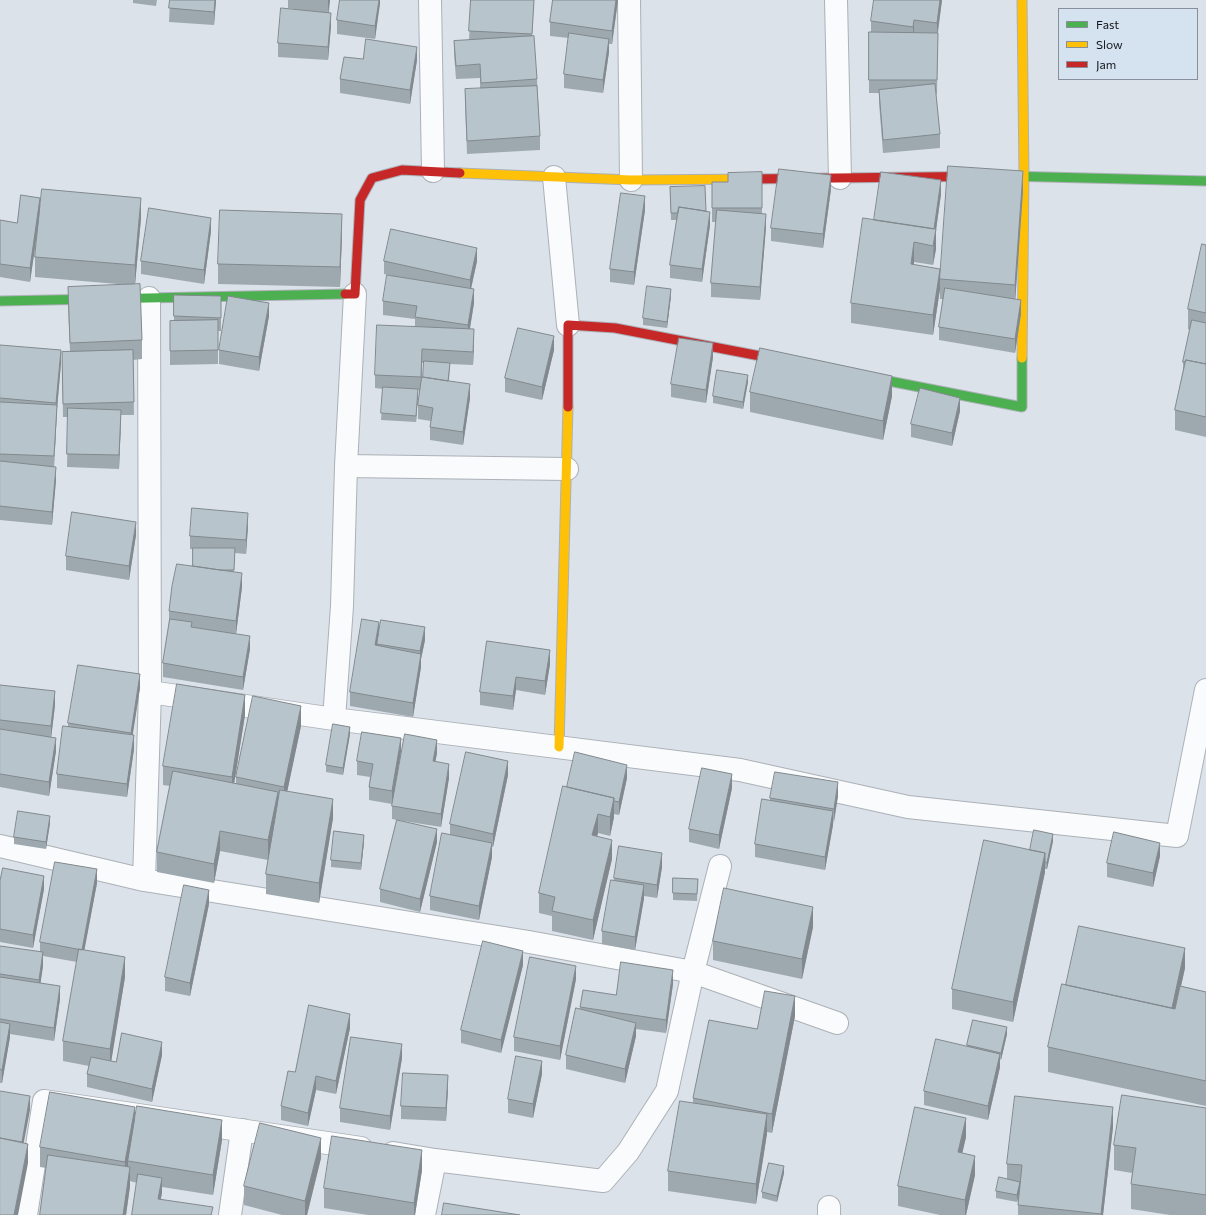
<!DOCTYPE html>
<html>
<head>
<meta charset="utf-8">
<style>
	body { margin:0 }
	#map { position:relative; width:1206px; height:1215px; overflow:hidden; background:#dbe2ea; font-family:Commissioner,sans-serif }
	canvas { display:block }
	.legend { position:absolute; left:1058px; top:8px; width:140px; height:72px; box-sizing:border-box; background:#d5e2f0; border:1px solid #87909a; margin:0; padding:5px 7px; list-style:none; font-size:12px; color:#11151a }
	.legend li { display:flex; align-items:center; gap:8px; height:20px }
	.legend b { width:20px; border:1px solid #87909a }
</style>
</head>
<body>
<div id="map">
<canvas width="1206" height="1215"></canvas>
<ul class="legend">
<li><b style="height:5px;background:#4caf50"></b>Fast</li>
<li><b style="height:5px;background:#ffc107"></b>Slow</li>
<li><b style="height:5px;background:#c62828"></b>Jam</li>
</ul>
</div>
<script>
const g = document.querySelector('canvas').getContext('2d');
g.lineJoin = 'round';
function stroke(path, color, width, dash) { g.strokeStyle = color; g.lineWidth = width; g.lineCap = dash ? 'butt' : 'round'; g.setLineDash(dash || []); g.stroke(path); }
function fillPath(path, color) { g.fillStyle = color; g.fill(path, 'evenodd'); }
const street = new Path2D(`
	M430,0L433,171
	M629,0L631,180
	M836,0L840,178
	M554,177L568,325
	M346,466L567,469
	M150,692L334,719L740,770L908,807L1177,836L1206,690
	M334,719L342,606L346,466L355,294
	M0,846L144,880L529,942L693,972L837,1023
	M144,880L150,692L149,298
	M393,1153L435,1160L603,1181L628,1152L667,1091L693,972L720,866
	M26,1215L44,1101L361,1148
	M230,1215L242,1130
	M424,1215L435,1160
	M829,1215V1207`);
const fast = new Path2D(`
	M1006,176L1206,181
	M0,301L345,294
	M863,376L1022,407V358`);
const slow = new Path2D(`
	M1022,0L1024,176L1022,358
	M460,173L631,180L751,179
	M559,747L568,407`);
const jam = new Path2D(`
	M751,179L1006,176
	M345,294H355L360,200L372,178L402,170L460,173
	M568,407V325L615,328L786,361`);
stroke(street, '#acb1b7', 24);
stroke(fast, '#acb1b7', 11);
stroke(slow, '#acb1b7', 11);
stroke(jam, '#acb1b7', 11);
stroke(street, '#fafbfc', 22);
stroke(fast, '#4caf50', 9);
stroke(slow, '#ffc107', 9);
stroke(jam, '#c62828', 9);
fillPath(new Path2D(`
	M133,0H157L156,6L133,3Z
	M170,0H216L214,25L169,22Z
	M288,0H330L329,12L331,26L328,60L278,57V43L300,10L288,8Z
	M380,0L375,39L337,34V20Z
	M471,0H534L532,36L537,79L540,136V150L467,154L465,103V89H480V78L456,79L454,54V41L469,40Z
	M553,0H618L612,44H609V52L603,93L564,88V74L569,38L550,36V22Z
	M942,0L938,33L937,94H936L940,134V148L883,153L879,103V93H869V32L871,33V21Z
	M363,59L417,60L410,104L340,93V79Z
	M762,172V213L766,227L760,300L711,297V283L716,222H712V182H728Z
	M670,187L706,211L710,225L702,282L670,278V265L677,220H671Z
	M831,189L823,248L771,241V228Z
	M1023,191L1015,299L1021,314L1015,353L939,340V327L943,299H940V289L933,335L851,323V303L874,220L941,194L936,230V249L933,265L914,262V265L940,278Z
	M40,205L141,218L135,284L142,340V359L133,360L134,415H121L119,469L67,467L68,417H63L62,352L70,351L68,307V287L129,285L35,277V257L39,222L30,282L0,277V220L17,223Z
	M645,210L634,285L610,282V269Z
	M211,231L204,284L141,274V261Z
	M342,234L340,287L218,284V264Z
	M1206,245V437L1175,430V410L1183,372V362L1190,330L1188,329V309Z
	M384,261H477L471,289L474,303L470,329L474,343L473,365L450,364L449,381L470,398L463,445L430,440V427L431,421L418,419V405L420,390H418L416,422L381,420L383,389L375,388V375L415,326V319L383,315V301L392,276L384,274ZM422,363H424L423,377L421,381Z
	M174,295L221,310V331H218V364L170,365V321H174Z
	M671,296L667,328L643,325V318Z
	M269,316L259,371L219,364V350Z
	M0,345L61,363L57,409L54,467L56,480L52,525L0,520Z
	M554,350L542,400L505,392V378Z
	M713,357L706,403L671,397V384Z
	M748,382L743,409L713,403V396Z
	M750,392L892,396L883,440L750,412Z
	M960,411L952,446L911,437V424Z
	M248,526L246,554L235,553L234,572L242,587L236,634L250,649L243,690L163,677V663L169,624V611L193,566V549H190V536Z
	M136,535L129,580L66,570V556Z
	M379,636L377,646V644L425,640L421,659V667L413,717L350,706V692Z
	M487,641L550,664L545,695L516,690L513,710L480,705V692Z
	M0,685L55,705L51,737L56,751L49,796L0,787Z
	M140,688L132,735L134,749L127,797L57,788V774L68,727V723Z
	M245,715L234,783H236V777L301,726L287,791L333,818L319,903L266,894V874L273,836L268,860L220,851L214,883L157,872V852L170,786L163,785V766Z
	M350,734L343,775L326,772V765Z
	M401,752L392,804L369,800V787L370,777L357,775V761Z
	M437,753L435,762L449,778L441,827L397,820L437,842L420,912L380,902V889L397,820L392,819V806Z
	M508,775L493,847H492V857L479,920L430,910V896L450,835V824Z
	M627,778L619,815L614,814V817L610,836L598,833L597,836L612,859L593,940L552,931V916L539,913V893L567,787Z
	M732,788L719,849L689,842V829Z
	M838,796L825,870L755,857V844L770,800V798Z
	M50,823L46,849L14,844V837Z
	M1053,841L1047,869H1045V872L1013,1022L952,1009V989L1030,850Z
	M364,842L361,870L331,867V860Z
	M1160,856L1153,887L1107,877V863Z
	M662,867L657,898L644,896L635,950L602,944V931L614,878Z
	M673,878L698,879L697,901L673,900Z
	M0,881L44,889L33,948L0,942Z
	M97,883L84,950L125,977L111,1061L116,1062L162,1055L152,1102L87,1087V1074L89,1066L63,1061V1041L77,962L43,956V966L40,983L60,999L54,1041L10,1034V1037L2,1083H0V946L40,952V942Z
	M209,904L190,996L165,991V977Z
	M813,927L802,979L713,960V941Z
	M523,965L501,1053L461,1043V1030Z
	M1185,968L1181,986L1206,992V1106L1048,1072V1047L1066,985Z
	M576,979L560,1060L514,1051V1037Z
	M673,984L666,1033L636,1029V1036L625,1083L566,1069V1055L580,1009V1007L616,995Z
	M795,1016L772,1133L767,1132L756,1204L668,1191V1171L693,1103V1098L757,1029Z
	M973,1020L1007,1034L1001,1060L1000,1059V1067L988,1120L924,1105V1091L967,1046Z
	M350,1028L336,1094L316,1090L308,1126L281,1120V1106L295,1072Z
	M402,1058L390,1130L340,1122V1108Z
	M542,1074L533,1118L508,1113V1099Z
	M448,1089L446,1121L401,1119V1106Z
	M1206,1108V1215H1170L1131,1209V1184L1132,1173L1114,1170V1145Z
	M135,1119L222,1140L213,1195L162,1187V1192L161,1199L213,1215H132L137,1183L130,1181V1186L126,1215H40L46,1168L40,1167V1147Z
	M1113,1127L1103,1215H1018V1205L1019,1195L1017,1202L996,1198V1191L1007,1179V1164Z
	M966,1137L962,1153L975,1175L966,1215H940L898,1206V1186Z
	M321,1158L307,1215H282L244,1205V1186Z
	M422,1170L415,1215H368L324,1208V1188Z
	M784,1173L777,1202L762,1198V1192Z`), '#9ea9af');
fillPath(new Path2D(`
	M215,0H216L214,25V12Z
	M328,0H330L328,14Z
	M379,0H380V4L375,39V26Z
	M616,0H618L612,44V31Z
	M940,0H942L937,36V23Z
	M331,13V26L328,60V47Z
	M914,20V33L913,40V27Z
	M609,39V52L603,93V80Z
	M417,47V60L410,104V90Z
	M1023,171V191L1015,304V285Z
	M831,175V189L823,248V234Z
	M941,180V194L936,230V249L933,265L934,229Z
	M645,196V210L634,285V272Z
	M40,198V211L30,282V268Z
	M141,198V218L135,285V265Z
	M710,212V225L702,282V269Z
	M342,214V234L340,287V267Z
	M766,214V227L760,300V287Z
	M211,218V231L204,284V270Z
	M914,242V262L911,284V264Z
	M477,248V261L470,293V280Z
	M940,269V289L933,335V315Z
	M474,289V303L468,339V325Z
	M671,289V296L667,328V322Z
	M1021,300V314L1015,353V339Z
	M269,303V316L259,371V357Z
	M474,329V343L473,365V352Z
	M554,336V350L542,400V387Z
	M713,343V357L706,403V390Z
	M422,349V363L421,390V377Z
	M61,350V363L57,409L54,469L56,403Z
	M748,375V382L743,409V402Z
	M892,376V396L883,440V421Z
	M470,384V398L463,445V432Z
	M418,389V396L416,422V416Z
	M960,398V411L952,446V433Z
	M121,410V423L119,469V455Z
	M56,467V480L52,525V512Z
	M248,513V526L246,554V540Z
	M136,522V535L129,580V566Z
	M242,573V587L236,634V621Z
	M379,622V636L375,659V645Z
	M425,627V640L421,659V667L413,717V703L420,659V651Z
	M250,636V649L243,690V677Z
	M550,650V664L545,695V681Z
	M140,674V688L131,746V733Z
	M516,677V690L513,710V696Z
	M55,691V705L51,739V726Z
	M245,695V715L232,797V777Z
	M301,706V726L284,807V787Z
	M350,727V734L343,775V768Z
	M134,735V749L127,797V784Z
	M56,738V751L49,796V782Z
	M401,738V752L392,804V791Z
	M437,740V753L433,775V761Z
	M508,761V775L493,847V834Z
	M449,764V778L441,827V814Z
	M627,765V778L619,815V802Z
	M732,774V788L719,849V835Z
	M838,782V796L834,822V809Z
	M278,792V812L268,860V840Z
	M614,798V817L610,836V817Z
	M333,799V818L319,903V883Z
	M833,811V825L825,870V857Z
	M598,814V833L592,855V835Z
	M50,816V823L46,849V842Z
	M437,829V842L420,912V899Z
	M220,831V851L214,883V864Z
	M1053,834V841L1047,869V863Z
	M364,835V842L361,870V863Z
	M612,840V859L593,940V920Z
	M492,843V857L479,920V906Z
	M1160,843V856L1153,887V873Z
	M662,853V867L657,898V885Z
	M1045,853V872L1013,1022V1002Z
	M97,869V883L82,963V950Z
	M44,876V889L33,948V935Z
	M644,885V899L635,950V937Z
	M209,890V904L190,996V983Z
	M813,907V927L802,979V959Z
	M1185,948V968L1171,1031V1011Z
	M523,951V965L501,1053V1040Z
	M43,952V966L39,994V980Z
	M125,957V977L110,1069V1049Z
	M576,966V979L560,1060V1046Z
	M673,970V984L666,1033V1020Z
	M60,986V999L54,1041V1028Z
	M795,996V1016L772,1133V1114Z
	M350,1014V1028L336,1094V1081Z
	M636,1023V1036L625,1083V1069Z
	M10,1024V1037L2,1083V1070Z
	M1007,1027V1034L1001,1060V1053Z
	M162,1042V1055L152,1102V1089Z
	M402,1044V1058L390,1130V1116Z
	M1000,1054V1067L988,1120V1106Z
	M542,1061V1074L533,1118V1104Z
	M448,1075V1089L446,1121V1108Z
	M316,1076V1090L308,1126V1113Z
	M30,1096V1110L21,1157V1144Z
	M135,1107V1126L128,1161V1166L125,1182V1162Z
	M1113,1107V1127L1103,1215H1101Z
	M767,1114V1134L756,1204V1184Z
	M966,1118V1137L958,1172V1152Z
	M222,1120V1140L213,1195V1175Z
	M321,1138V1158L307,1215H305V1201Z
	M28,1144V1163L18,1215H14Z
	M422,1150V1170L415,1215H414V1203Z
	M975,1156V1175L966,1215H965V1200Z
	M784,1166V1173L777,1202V1196Z
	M130,1167V1186L126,1215H123Z
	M162,1178V1192L158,1212V1199Z
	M1020,1182V1189L1017,1202V1195Z`), '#81898e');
const building = new Path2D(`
	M170,0H215L214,12L169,8Z
	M340,0H379L375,26L337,20Z
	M471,0H534L532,34L469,31Z
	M553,0H616L612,31L550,22Z
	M874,0H940L937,23L914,20L913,27L871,21Z
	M281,8L331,13L328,47L278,43Z
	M869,32L938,33L937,80H869Z
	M569,33L609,39L603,80L564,74Z
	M534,36L537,79L481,83L480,64L456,66L454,41Z
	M366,39L417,47L410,90L340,79L344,57L363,59Z
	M935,84L940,134L883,140L879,90Z
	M537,86L540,136L467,141L465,89Z
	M948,166L1023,171L1015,285L940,279Z
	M779,169L831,175L823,234L771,228Z
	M762,172V208H712V182H728V173Z
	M881,172L941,180L934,229L874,220Z
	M705,186L706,211L679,207L678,213H671L670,187Z
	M42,189L141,198L135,265L35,257Z
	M621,193L645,196L634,272L610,269Z
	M21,195L40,198L30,268L0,264V220L17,223Z
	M679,207L710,212L702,269L670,265Z
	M149,208L211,218L204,270L141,261Z
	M220,210L342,214L340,267L218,264Z
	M717,210L766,214L760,287L711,283Z
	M863,218L936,229L933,246L914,242L911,264L940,269L933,315L851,303Z
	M391,229L477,248L470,280L384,261Z
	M1202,244L1206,245V313L1188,309Z
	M387,275L474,289L468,325L415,317L417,306L383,301Z
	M140,284L142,340L70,343L68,287Z
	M647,286L671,289L667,322L643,318Z
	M945,288L1021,300L1015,339L939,327Z
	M174,295L221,296V318L174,316Z
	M228,296L269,303L259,357L219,350Z
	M218,320V350L170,351V321Z
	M1192,320L1206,323V364L1186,360L1185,362H1183Z
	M377,325L474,329L473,352L422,349L421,377L375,375Z
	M518,328L554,336L542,387L505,378Z
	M679,338L713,343L706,390L671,384Z
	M0,345L61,350L56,403L0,398Z
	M760,348L892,376L883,421L750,392Z
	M133,350L134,402L63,404L62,352Z
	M1186,360L1206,364V417L1175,410Z
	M424,361L450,363L448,381L423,377Z
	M717,370L748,375L743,402L713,396Z
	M422,377L470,384L463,432L430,427L433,408L418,405Z
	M383,387L418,389L416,416L381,413Z
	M920,388L960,398L952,433L911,424Z
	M0,402L57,405L54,456L0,454Z
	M68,408L121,410L119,455L67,454Z
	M0,461L56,467L52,512L0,506Z
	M192,508L248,513L246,540L190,536Z
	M72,512L136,522L129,566L66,556Z
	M193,548H235L234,570H220L193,566Z
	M177,564L242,573L236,621L169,611L172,586Z
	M170,619L192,622L191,627L250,636L243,677L163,663Z
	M362,619L379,622L375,645L421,654L413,703L350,692Z
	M381,620L425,627L420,651L377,644Z
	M487,641L550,650L545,681L516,677L513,696L480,692Z
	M78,665L140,674L131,733L68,723Z
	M177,684L245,695L232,777L163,766Z
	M0,685L55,691L51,726L0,720Z
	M253,696L301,706L284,787L236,777Z
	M333,724L350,727L343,768L326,765Z
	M63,726L134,735L127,784L57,774Z
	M0,729L56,738L49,782L0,774Z
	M362,732L401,738L392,791L369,787L373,764L357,761Z
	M405,734L437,740L433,761L449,764L441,814L392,806Z
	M466,752L508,761L493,834L450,824Z
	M575,752L627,765L619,802L614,801V798L567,787Z
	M702,768L732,774L719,835L689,829Z
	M173,771L278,792L268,840L220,831L214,864L157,852Z
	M775,772L838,782L834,809L770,798Z
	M563,786L614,798L610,817L598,814L592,835L612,840L593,920L552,911L555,897L539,893Z
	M280,790L333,799L319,883L266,874Z
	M762,799L833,811L825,857L755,844Z
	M18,811L50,816L46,842L14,837Z
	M397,820L437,829L420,899L380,889Z
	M1034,830L1053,834L1047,863L1045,862V853L1030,850Z
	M334,831L364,835L361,863L331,860Z
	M1114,832L1160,843L1153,873L1107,863Z
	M442,833L492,843L479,906L430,896Z
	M984,840L1045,853L1013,1002L952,989Z
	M619,846L662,853L657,885L614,878Z
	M55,862L97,869L82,950L40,942Z
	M3,868L44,876L33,935L0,929V881Z
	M673,878L698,879L697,894L673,893Z
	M611,880L644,885L635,937L602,931Z
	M184,885L209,890L190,983L165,977Z
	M724,888L813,907L802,959L713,941Z
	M1079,926L1185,948L1172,1008L1066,985Z
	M483,941L523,951L501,1040L461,1030Z
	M0,946L43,952L39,980L0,974Z
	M79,949L125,957L110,1049L63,1041Z
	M530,957L576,966L560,1046L514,1037Z
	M621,962L673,970L666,1020L580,1007L583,990L616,995Z
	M0,977L60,986L54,1028L0,1019Z
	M1062,984L1175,1009L1180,986L1206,992V1081L1048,1047Z
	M765,991L795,996L772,1114L693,1098L709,1020L757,1029Z
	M309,1005L350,1014L336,1081L316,1076L308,1113L281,1106L288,1071L295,1072Z
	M576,1008L636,1023L625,1069L566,1055Z
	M973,1020L1007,1027L1001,1053L967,1045Z
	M0,1022L10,1024L2,1070L0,1069Z
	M122,1033L162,1042L152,1089L87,1074L91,1057L116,1062Z
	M351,1037L402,1044L390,1116L340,1108Z
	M936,1039L1000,1054L988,1106L924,1091Z
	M516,1056L542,1061L533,1104L508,1099Z
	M403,1073L448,1075L446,1108L401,1106Z
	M0,1091L30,1096L22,1142L0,1138Z
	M50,1092L135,1107L125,1162L40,1147Z
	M1122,1095L1206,1108V1195L1131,1184L1136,1148L1114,1145Z
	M1015,1096L1113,1107L1101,1214L1018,1205L1022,1165L1007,1164Z
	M680,1101L767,1114L756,1184L668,1171Z
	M137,1106L222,1120L213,1175L128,1161Z
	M915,1107L966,1118L958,1152L975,1156L965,1200L898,1186Z
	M260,1123L321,1138L305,1201L244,1186Z
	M332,1136L422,1150L414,1203L324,1188Z
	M0,1138L28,1144L14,1215H0Z
	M48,1155L130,1167L123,1215H40Z
	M769,1163L784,1166L777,1196L762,1192Z
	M138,1174L162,1178L158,1199L213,1207L211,1215H132Z
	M999,1177L1020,1182L1017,1195L996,1191Z
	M444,1203L520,1215H442Z`);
fillPath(building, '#b8c4cb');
stroke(building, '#81898e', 1);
</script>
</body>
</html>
